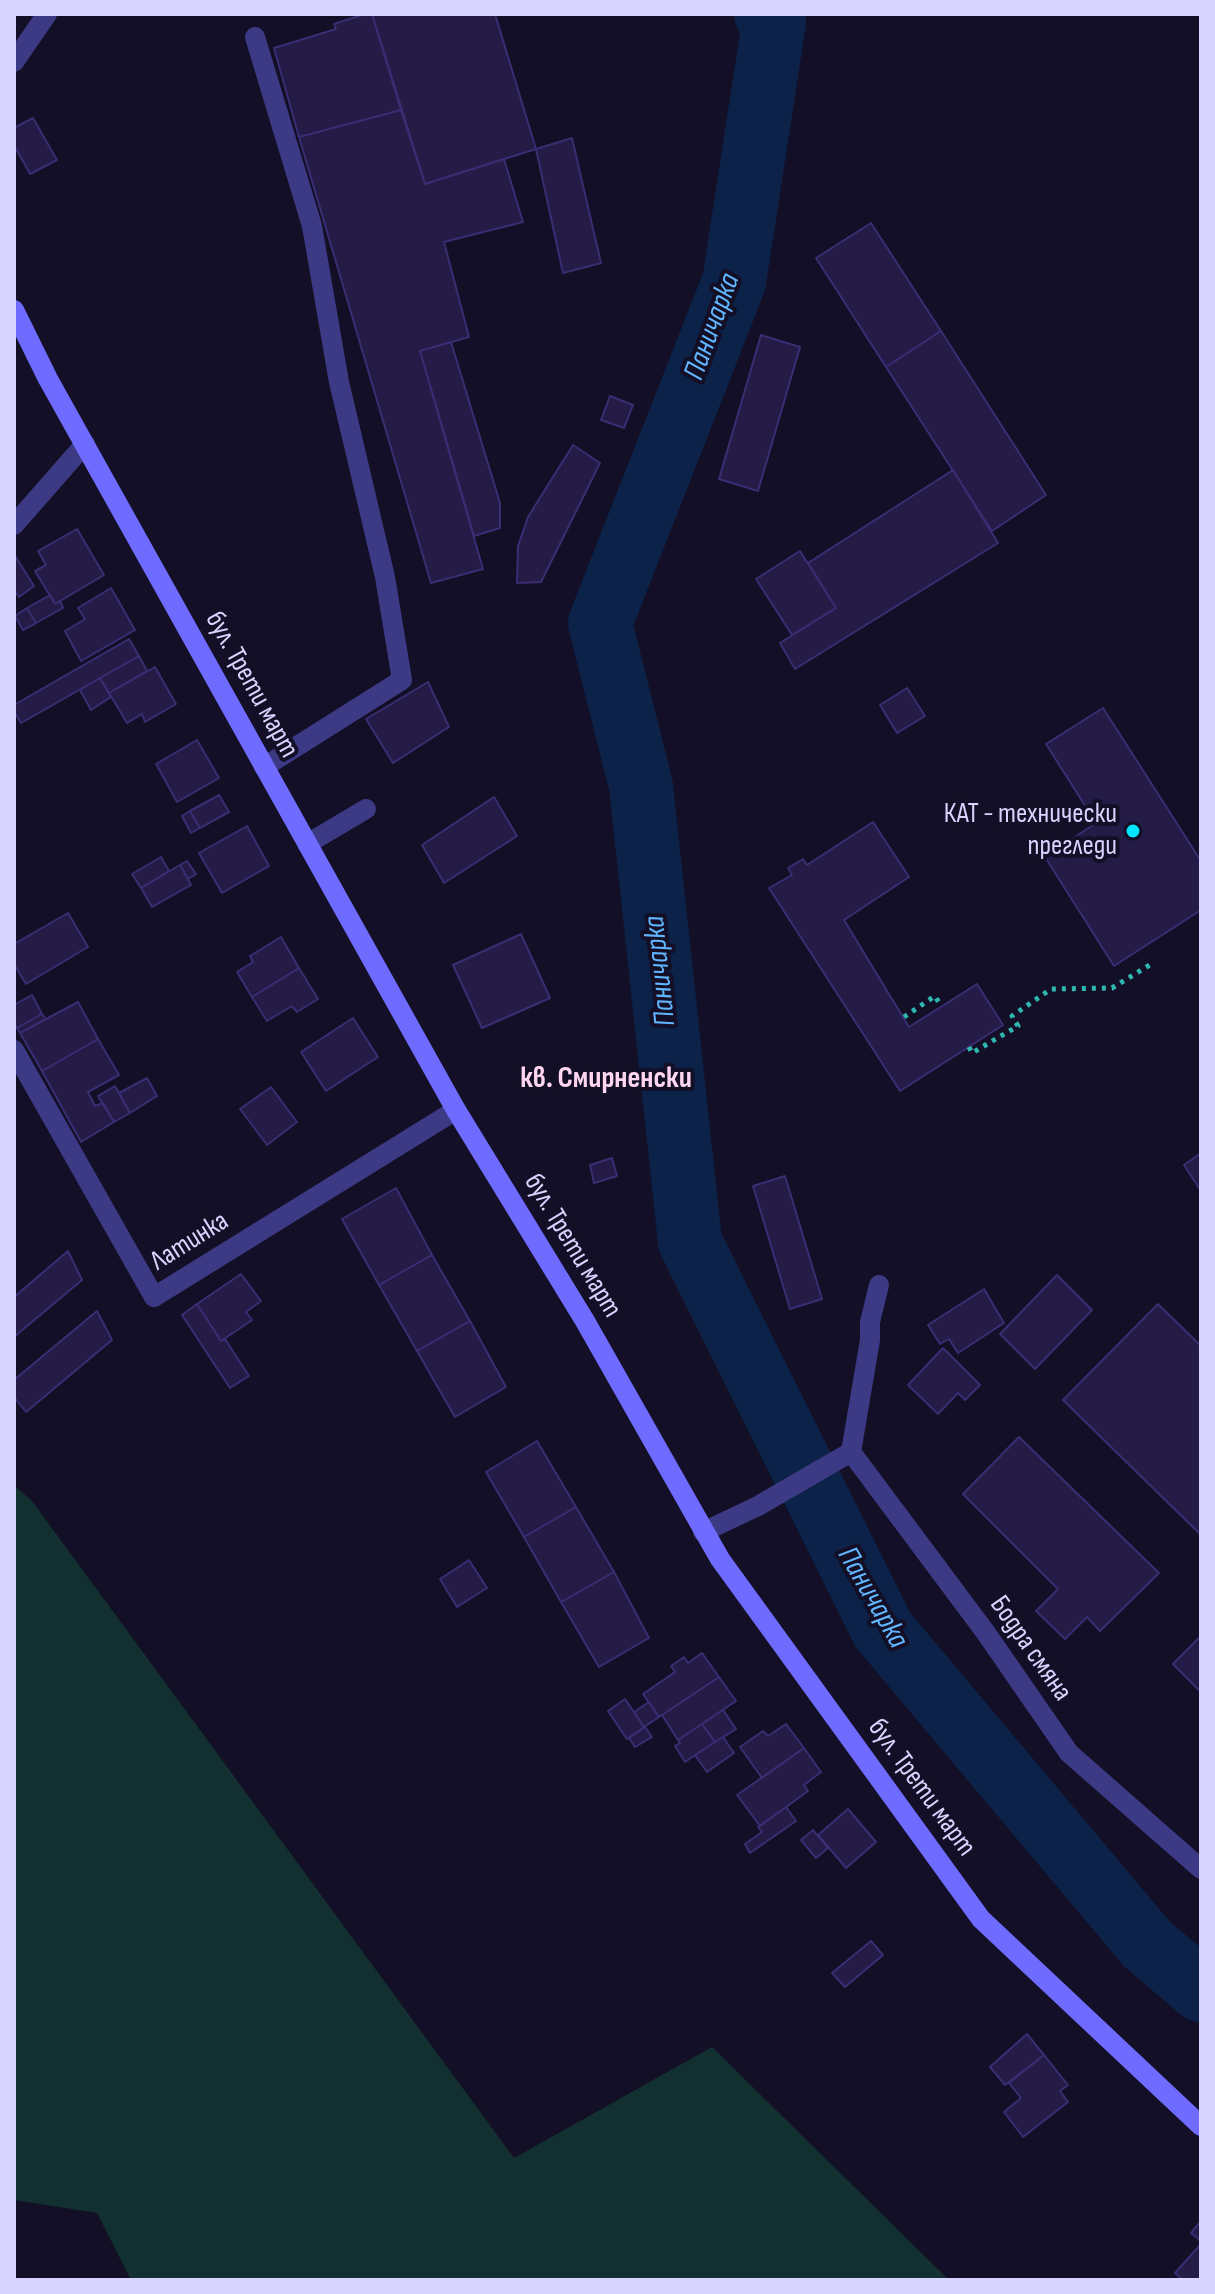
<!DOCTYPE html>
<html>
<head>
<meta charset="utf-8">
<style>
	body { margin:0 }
	#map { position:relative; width:1215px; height:2294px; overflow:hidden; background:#130f26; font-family:"Sofia Sans Condensed",sans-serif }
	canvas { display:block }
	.frame { position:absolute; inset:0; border:16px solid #d9d4ff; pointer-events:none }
</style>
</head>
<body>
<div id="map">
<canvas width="1215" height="2294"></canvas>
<div class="frame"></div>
</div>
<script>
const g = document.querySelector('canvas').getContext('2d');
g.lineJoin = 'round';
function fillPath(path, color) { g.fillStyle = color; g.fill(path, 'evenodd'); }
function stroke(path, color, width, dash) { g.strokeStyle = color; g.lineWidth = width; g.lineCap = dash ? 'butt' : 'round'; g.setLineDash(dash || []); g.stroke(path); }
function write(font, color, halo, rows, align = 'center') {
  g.font = font + ' "Sofia Sans Condensed",sans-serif'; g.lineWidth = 8; g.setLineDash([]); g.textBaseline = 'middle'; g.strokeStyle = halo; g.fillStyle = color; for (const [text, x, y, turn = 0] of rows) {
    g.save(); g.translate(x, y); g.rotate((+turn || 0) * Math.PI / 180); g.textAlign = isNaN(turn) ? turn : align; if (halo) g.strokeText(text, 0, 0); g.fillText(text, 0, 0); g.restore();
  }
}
fillPath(new Path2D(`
	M14,1485L32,1501L514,2158L712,2047L949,2280H131L97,2213L14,2200Z`), '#12302f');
stroke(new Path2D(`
	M766,14L774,22L734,282L600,623L641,786L690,1242L883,1630L1147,1944L1201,1990`), '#0c2248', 64);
const building = new Path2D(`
	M365,14H372L401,110L299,137L274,48L336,29L334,24Z
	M372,14H495L536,149L425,184Z
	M401,110L425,184L504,159L523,222L444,242L469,337L420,351L483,569L431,583L299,137Z
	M33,118L57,160L30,174L14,145V128Z
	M572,138L601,263L563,273L536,149Z
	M871,223L941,331L886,367L816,258Z
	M941,331L1046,495L992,531L886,367Z
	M761,335L800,347L758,491L719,479Z
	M451,342L500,503V528L474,536L420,351Z
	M610,396L633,405L624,428L601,420Z
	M573,445L600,463L541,582L517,583L518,546L528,517Z
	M953,470L998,543L795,669L780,643L836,608L808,563Z
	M77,529L104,575L55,604L35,571L46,565L38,551Z
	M800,551L836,608L792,635L756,579Z
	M14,554L34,586L19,597L14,589Z
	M111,588L135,630L81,661L65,631L85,619L78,608Z
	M50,595L55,604L60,601L63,608L36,623L27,608Z
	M27,608L36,623L23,630L15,616Z
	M129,639L139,656L21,723L14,711V705Z
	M139,656L147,671L109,693L100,678Z
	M155,667L176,704L145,722L142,714L127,723L109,693Z
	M100,678L111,697L91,710L80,690Z
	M428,682L449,727L393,763L366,719Z
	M907,688L925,716L897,733L880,705Z
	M1103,708L1201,861V910L1114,966L1045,857L1096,823L1046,744Z
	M197,740L219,778L177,802L156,764Z
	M219,795L229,812L200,828L190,811Z
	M494,797L517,836L444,883L422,845Z
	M190,811L200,828L191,833L182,816Z
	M873,822L909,877L844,920L909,1027L977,984L1003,1025L900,1091L769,888L792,875L788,868L803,859L807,865Z
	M247,826L269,866L222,893L199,853Z
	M161,857L169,871L141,888L132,874Z
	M187,861L196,874L188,879L180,865Z
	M180,865L191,885L152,907L141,888Z
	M68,913L88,947L26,984L14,964V944Z
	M521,934L550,998L482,1028L453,965Z
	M281,937L299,968L252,997L237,972L253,962L250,956Z
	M299,968L318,999L297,1012L292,1006L267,1021L252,997Z
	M32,995L42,1014L17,1028L14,1023V1005Z
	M78,1002L98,1039L42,1071L20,1033Z
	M42,1014L46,1019L20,1033L17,1028Z
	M353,1018L378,1057L326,1091L301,1052Z
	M98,1039L119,1075L88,1092L95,1106L103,1103L114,1122L81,1142L42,1071Z
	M147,1078L157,1096L130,1113L119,1093Z
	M115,1086L130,1113L114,1122L98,1096Z
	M271,1087L297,1122L267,1145L240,1109Z
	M1201,1153V1191L1184,1165Z
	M612,1158L617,1176L594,1183L590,1165Z
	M785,1176L822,1299L790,1309L753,1186Z
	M396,1188L432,1255L379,1285L342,1219Z
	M68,1251L82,1280L14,1337V1297Z
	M432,1255L470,1321L417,1351L379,1285Z
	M241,1274L261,1301L246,1312L252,1320L221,1341L197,1304Z
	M1057,1275L1092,1310L1035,1369L1000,1334Z
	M984,1289L1004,1323L958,1353L949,1339L940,1344L928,1325Z
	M197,1304L221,1341L225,1339L249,1376L230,1388L182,1315Z
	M1158,1304L1201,1346V1535L1063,1400Z
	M97,1311L112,1340L26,1412L14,1397V1380Z
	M470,1321L506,1387L455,1417L417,1351Z
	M943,1348L980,1385L965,1400L958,1393L938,1414L908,1385Z
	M1019,1437L1159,1573L1100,1631L1087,1617L1065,1639L1036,1611L1058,1589L963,1494Z
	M537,1441L576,1507L524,1537L486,1472Z
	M576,1507L614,1572L561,1602L524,1537Z
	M469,1560L487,1588L457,1607L440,1579Z
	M614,1572L649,1638L599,1667L561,1602Z
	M1201,1636V1692L1173,1664Z
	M702,1653L719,1677L659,1717L643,1694L675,1672L671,1666L684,1657L688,1663Z
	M719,1677L736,1701L678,1740L662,1715Z
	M625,1699L644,1727L627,1739L608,1711Z
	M649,1702L659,1717L644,1727L634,1712Z
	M723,1710L736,1729L715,1742L702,1724Z
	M702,1724L715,1742L685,1762L675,1746L680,1743L678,1740Z
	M786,1724L804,1748L762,1778L740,1747L763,1731L768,1736Z
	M645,1727L652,1737L635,1747L629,1738Z
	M723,1737L734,1753L707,1772L695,1755Z
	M804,1748L821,1772L804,1785L808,1791L760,1826L737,1795Z
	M786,1807L796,1821L750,1853L745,1844L762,1832L758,1827Z
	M848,1809L876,1842L846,1868L818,1835Z
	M813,1830L828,1848L816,1858L801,1840Z
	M871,1941L883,1955L845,1987L832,1973Z
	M1027,2034L1044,2055L1005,2085L990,2067Z
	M1044,2055L1068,2085L1060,2091L1068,2102L1023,2137L1004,2112L1021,2098L1009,2083Z
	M1201,2221V2241L1191,2233Z
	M1201,2244V2280H1183L1175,2273Z`);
fillPath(building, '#241b47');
stroke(building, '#3b2d73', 2);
stroke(new Path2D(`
	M904,1017L935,996L941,1006
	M969,1047L972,1053L1018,1026L1012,1016L1051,989L1112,988L1153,963`), '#2fb8b0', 5, [4, 6]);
stroke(new Path2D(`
	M255,37L312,226L339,382L385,577L402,680L264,767
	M14,62L47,14
	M307,844L366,809
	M851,1452L870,1340V1322L879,1285`), '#3d3a85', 20);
stroke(new Path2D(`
	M14,525L85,444
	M14,1050L154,1297L456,1110
	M703,1532L758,1506L851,1452L986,1633L1069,1753L1201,1869`), '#3d3a85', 20);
stroke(new Path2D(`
	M14,310L48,379L456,1110L585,1321L720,1559L981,1919L1201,2126`), '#6f6bff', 20);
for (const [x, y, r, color] of [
	[1133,831,8,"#00e5ff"]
]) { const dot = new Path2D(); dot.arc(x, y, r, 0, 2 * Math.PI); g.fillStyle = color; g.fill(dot); stroke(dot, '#130f26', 3); }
write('28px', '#d9d4ff', '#130f26', [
	["бул. Трети март",251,685,61],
	["Латинка",190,1242,-32],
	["бул. Трети март",572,1246,59],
	["Бодра смяна",1030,1649,55],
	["бул. Трети март",921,1788,54]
]);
write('28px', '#d9d4ff', '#130f26', [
	["КАТ - технически",1117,815],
	["прегледи",1117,847]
], 'right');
write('italic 30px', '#62b6ff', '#130f26', [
	["Паничарка",713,327,-70],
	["Паничарка",661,971,-96],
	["Паничарка",872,1598,60]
]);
write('bold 30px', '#ffd6f0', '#130f26', [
	["кв. Смирненски",606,1079]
]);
</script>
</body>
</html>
